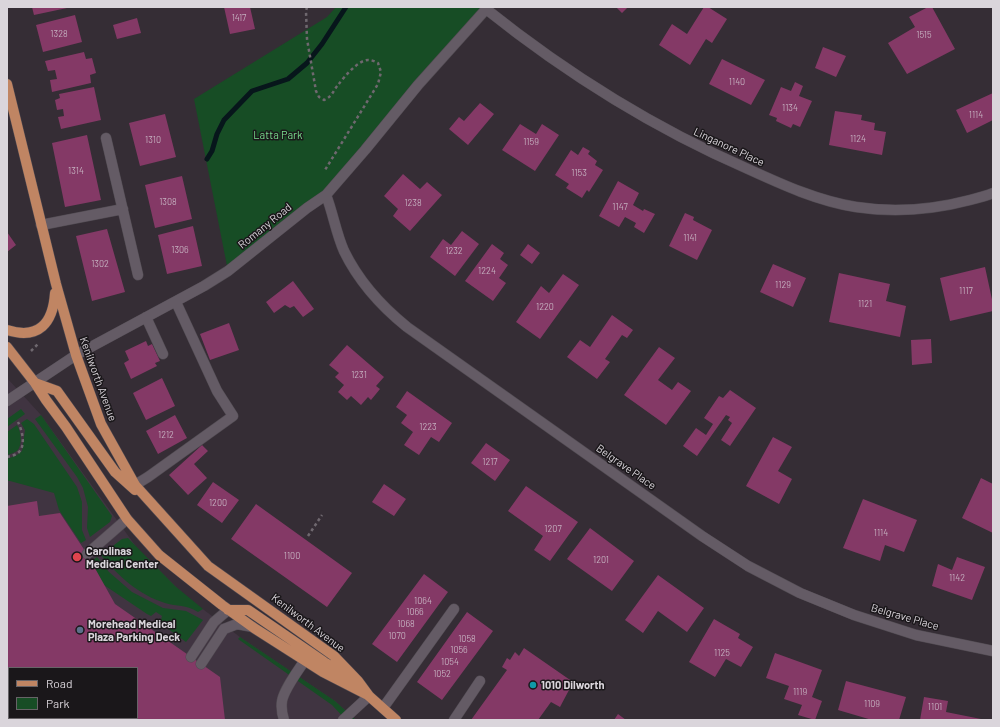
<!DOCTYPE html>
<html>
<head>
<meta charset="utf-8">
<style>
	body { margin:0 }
	#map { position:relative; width:1000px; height:727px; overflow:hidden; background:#352d35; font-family:Barlow,sans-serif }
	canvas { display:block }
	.frame { position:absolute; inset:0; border:8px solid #dad5db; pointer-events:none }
	.legend { position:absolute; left:8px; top:667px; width:130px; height:52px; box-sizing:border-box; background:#1a171a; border:1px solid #676367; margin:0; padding:5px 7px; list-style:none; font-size:12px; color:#dad5db }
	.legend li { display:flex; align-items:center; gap:8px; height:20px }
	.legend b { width:20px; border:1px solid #676367 }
</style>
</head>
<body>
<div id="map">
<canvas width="1000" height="727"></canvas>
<div class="frame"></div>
<ul class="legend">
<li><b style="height:5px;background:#c08563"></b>Road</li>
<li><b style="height:11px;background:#174d25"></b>Park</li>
</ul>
</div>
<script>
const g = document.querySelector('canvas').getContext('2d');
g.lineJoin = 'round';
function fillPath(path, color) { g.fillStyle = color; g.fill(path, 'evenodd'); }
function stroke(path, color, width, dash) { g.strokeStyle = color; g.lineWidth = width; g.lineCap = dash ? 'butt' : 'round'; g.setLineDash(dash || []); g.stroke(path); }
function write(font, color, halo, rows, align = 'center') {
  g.font = font + ' Barlow,sans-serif'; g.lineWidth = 3; g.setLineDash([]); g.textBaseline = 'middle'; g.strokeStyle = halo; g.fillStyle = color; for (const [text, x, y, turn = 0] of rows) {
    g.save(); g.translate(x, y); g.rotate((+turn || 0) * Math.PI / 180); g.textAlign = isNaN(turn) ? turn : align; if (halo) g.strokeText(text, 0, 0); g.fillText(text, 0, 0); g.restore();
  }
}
fillPath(new Path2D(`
	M7,378L41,415L137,548L175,586L196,604L240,637L335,701L356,720H7ZM9,668H137V718H9Z`), '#403441');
fillPath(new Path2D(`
	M336,7H488L326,195L228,271L194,99L327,17Z
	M21,409L25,414L7,427V419Z
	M41,415L112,516L110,522L90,537L87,528L88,507L83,488L77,477L35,419Z
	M27,419L34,424L77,487L82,502V530L86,540L81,543L59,510L54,493L10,481H7V459L17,455L22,451L25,430L21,423Z
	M17,425C21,431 23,445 17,451C14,453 10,454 7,455V432Z
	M128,538L175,586L203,609L198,612C185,604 178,607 165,603C139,595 118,576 101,555L122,539Z
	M97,557L109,572L132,592L163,608L186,611L203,620L186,642L160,623L162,616L156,612L151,616L147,614L104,585L91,561Z
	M240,637L335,701L356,720H346L332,705L238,639Z`), '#174d25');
stroke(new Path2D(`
	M207,159L212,151L217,134L224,120L252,91L288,79L307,63L322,44L346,7`), '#07161b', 5);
fillPath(new Path2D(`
	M32,7H67V8L34,15Z
	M224,7H250L255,29L230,34Z
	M616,7H628L622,13Z
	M704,7H708L727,19L712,43L706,39L690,65L659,45L672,24L687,34Z
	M928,7H932L955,49L907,74L888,43L915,27L909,17Z
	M75,15L82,42L43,52L36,25Z
	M137,18L141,33L117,39L113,25Z
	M823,47L846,56L836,77L815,68Z
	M84,52L86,59L92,58L96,73L90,75L91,83L52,92L50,80L57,79L55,70L48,71L45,61Z
	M722,59L765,80L751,105L709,84Z
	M795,82L803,86L799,96L812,101L800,127L793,124L791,128L776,121L777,118L769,115L781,87L791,91Z
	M94,87L101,120L61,129L58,117L64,116L63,109L57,110L55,100L60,98L59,94Z
	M993,93V120L967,133L956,110Z
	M480,103L494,114L468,145L449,129L459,117L464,121Z
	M835,111L862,115L861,120L875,123L874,130L886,132L882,155L829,145Z
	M165,114L176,157L140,166L129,123Z
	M520,124L536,134L542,124L559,135L535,171L502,150Z
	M87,135L101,200L65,207L52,143Z
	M583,147L590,151L588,154L597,161L595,165L603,170L589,192L587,190L582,198L566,188L569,184L555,175L571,150L578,155Z
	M403,174L420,189L427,182L442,195L410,231L393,216L398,209L384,196Z
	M182,176L192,219L155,228L145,185Z
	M618,181L639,193L633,205L643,211L644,209L655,214L644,233L634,227L636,223L625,217L619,227L599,216Z
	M685,213L694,217L693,220L712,230L697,260L669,246Z
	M193,226L202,266L167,274L158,235Z
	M107,229L125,292L92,301L76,236Z
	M462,231L479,244L455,276L430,257L443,239L451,245Z
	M7,232L16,245L7,252Z
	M492,244L504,253L500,259L508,265L499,278L506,283L493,301L465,281Z
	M528,244L540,253L532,264L520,255Z
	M773,264L806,278L793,307L760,292Z
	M985,267L993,304V311L950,321L940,278Z
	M839,273L890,284L886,301L906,306L900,337L829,322Z
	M563,274L579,285L540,339L516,322L541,286L549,293Z
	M293,281L314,309L303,317L294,306L290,308L285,305L274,313L266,302Z
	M612,315L633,330L627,338L622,335L605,359L610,362L597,379L567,357L580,340L590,347Z
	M229,323L239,350L210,360L200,334Z
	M931,339L932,363L912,365L911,340Z
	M146,341L148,346L152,344L160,361L155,363L157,366L131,379L124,363L129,360L125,351Z
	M347,345L384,377L376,386L380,389L371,400L368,397L361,405L351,396L347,400L338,392L344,385L335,377L339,373L329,365Z
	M659,347L675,358L658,380L672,390L678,382L691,391L666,425L624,395Z
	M162,378L175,406L146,420L133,393Z
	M730,390L756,408L730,446L721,440L732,423L728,420L730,417L726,415L697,456L683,446L696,428L706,435L713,424L704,418L719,396L723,398Z
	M407,391L452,423L439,442L431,437L419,455L404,445L413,432L401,423L407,415L396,407Z
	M175,415L187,438L158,454L146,431Z
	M773,437L792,447L778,471L792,479L779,504L746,486Z
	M486,443L510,460L495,481L471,463Z
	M202,445L208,451L194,464L207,478L188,495L169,475Z
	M981,478L993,484V533L962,518Z
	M213,482L239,500L222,523L197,505Z
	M384,484L406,499L394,516L372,502Z
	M526,486L578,522L550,561L534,550L543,536L508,511Z
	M863,499L917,520L904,552L885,545L880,561L843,548Z
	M37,501L39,516L60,513L87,554L115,604L220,677L225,720H7V506ZM9,668H137V718H9Z
	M256,504L352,573L327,607L231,539Z
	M590,528L634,561L612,591L567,559Z
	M957,557L985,567L972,600L932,586L938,564L952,570Z
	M424,574L448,592L397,662L372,644Z
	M658,575L704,608L687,632L658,611L643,633L625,620Z
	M467,612L493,631L442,700L417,682Z
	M714,619L740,634L738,638L753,647L741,667L726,659L715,677L689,662Z
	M524,648L573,682L567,689L569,690L560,707L551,702L538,720H471L507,670L502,667L507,658L510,660L515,652L519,656Z
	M775,653L822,670L812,697L822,701L815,720L798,715L802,705L784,699L789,686L766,678Z
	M846,681L906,697L899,720H872L838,710Z
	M924,697L948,701L946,712L986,720H920Z
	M618,714L626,720H614Z`), '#843966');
const minor = new Path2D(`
	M486,9C566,73 654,128 748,169C783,185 818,201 856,207C895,213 932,210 970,200C978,198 986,196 993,193
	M106,138L138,275
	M326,195C333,213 336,233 344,251C359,282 381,306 407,327L702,536L748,566L800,593L854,615L916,635L993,651
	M41,225L123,209
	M146,317L163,354
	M7,401L76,355L204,286L228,271L307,208L326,195L365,150L418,85L488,7
	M135,485L148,477L233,416L217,391L176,302
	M87,554L127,519
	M191,657L214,622L228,610
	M201,664L224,629L237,624L253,627
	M383,708L454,609
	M284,720C282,714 281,708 282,701C284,689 298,671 305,660
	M343,720L369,696
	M454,720L480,681`);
const major = new Path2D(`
	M7,84L56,284L76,355L101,424L135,485L208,566L334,656L358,681L369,696L396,720
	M7,330C39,340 53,323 55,293
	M7,347L35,383L46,400L66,427L127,519L159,555L222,605L254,628L323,672L366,694
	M35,383L57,391L115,472L135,490
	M228,610H248L324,662L349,676`);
stroke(minor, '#514b52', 11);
stroke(major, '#514b52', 11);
stroke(new Path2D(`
	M307,7L306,11L307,39L316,91L319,97L324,100C332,97 333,91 338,85C344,77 359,59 369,60C372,60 376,62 378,63L381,72L378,84L325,170
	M31,351L38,344
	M7,457C11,456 16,455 19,452C26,445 22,430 18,422
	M308,536L322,515`), '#6f686f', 2.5, [3, 3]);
stroke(minor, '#645b65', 10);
stroke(major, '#c08563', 10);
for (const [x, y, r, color] of [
	[77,557,5,"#e0444e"],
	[80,630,4,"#5c6f8a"],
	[533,685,4,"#0f9aa8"]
]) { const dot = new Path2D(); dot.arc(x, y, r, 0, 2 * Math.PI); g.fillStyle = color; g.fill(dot); stroke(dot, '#1a171a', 1.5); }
write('9px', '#c4aebe', null, [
	["1417",239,18],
	["1328",59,34],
	["1515",924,35],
	["1140",737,82],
	["1134",790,108],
	["1114",976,115],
	["1124",858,139],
	["1310",153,140],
	["1159",531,142],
	["1314",76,171],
	["1153",579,173],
	["1308",168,202],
	["1238",413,203],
	["1147",620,207],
	["1141",690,238],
	["1306",180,250],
	["1232",454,251],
	["1302",100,264],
	["1224",487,271],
	["1129",783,285],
	["1117",966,291],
	["1121",865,304],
	["1220",545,307],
	["1231",359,375],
	["1223",428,427],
	["1212",166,435],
	["1217",490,462],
	["1200",218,503],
	["1207",553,529],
	["1114",881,533],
	["1100",292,556],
	["1201",601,560],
	["1142",957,578],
	["1064",423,601],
	["1066",415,612],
	["1068",406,624],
	["1070",397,636],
	["1058",467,639],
	["1056",459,650],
	["1125",722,653],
	["1054",450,662],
	["1052",442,674],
	["1119",800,692],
	["1109",872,704],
	["1101",935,707]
]);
write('11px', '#79dd8e', '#1a171a', [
	["Latta Park",278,135]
]);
write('11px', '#dad5db', '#1a171a', [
	["Linganore Place",729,147,25],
	["Romany Road",265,226,-39],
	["Kenilworth Avenue",98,379,70],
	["Belgrave Place",626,467,35],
	["Belgrave Place",905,617,16],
	["Kenilworth Avenue",308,623,37]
]);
write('bold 11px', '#dad5db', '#1a171a', [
	["Carolinas",86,551],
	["Medical Center",86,564],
	["Morehead Medical",88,624],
	["Plaza Parking Deck",88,637],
	["1010 Dilworth",541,685]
], 'left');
</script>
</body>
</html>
